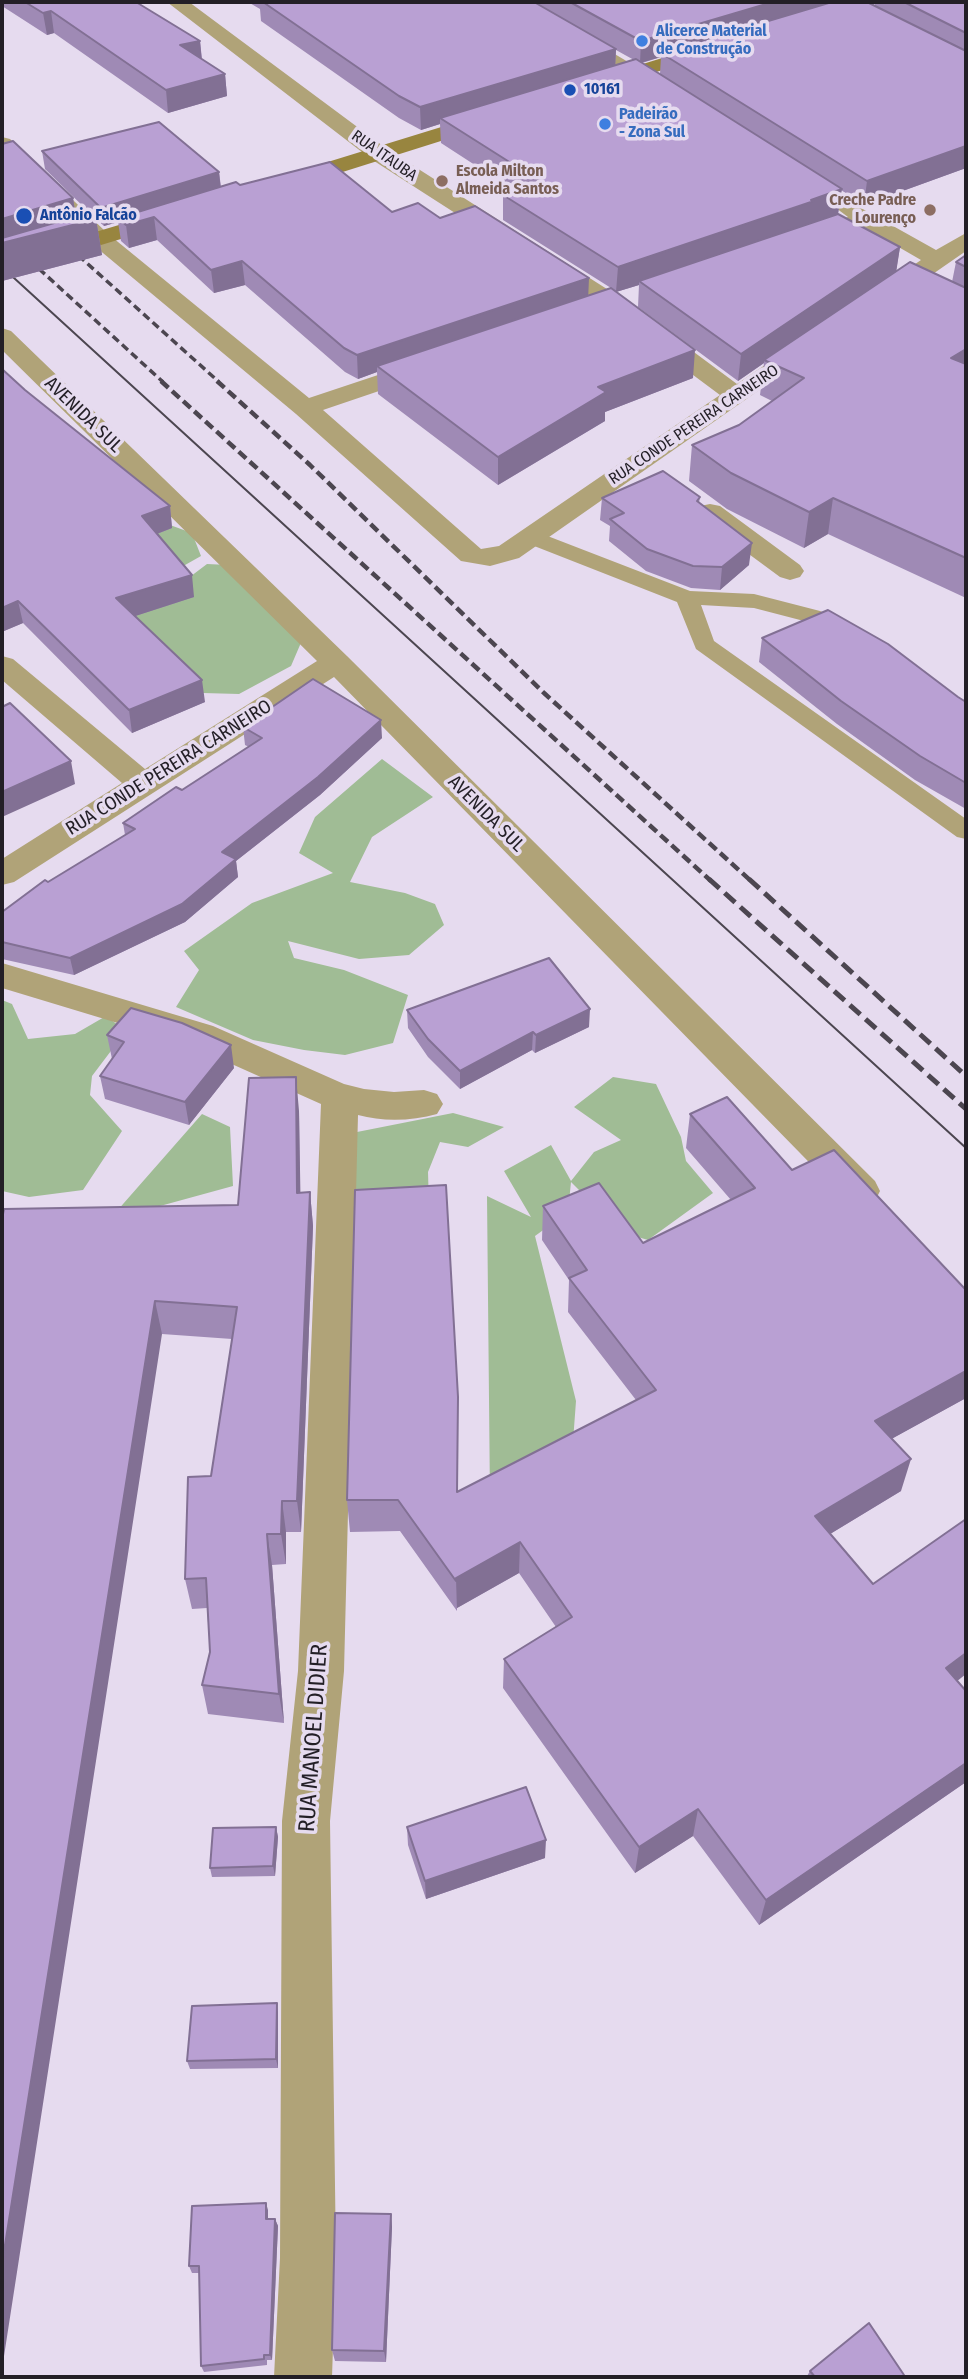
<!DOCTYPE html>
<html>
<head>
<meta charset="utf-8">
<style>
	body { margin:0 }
	#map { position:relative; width:968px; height:2379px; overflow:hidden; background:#e6dbef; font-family:"Fira Sans Condensed",sans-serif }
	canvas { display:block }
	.frame { position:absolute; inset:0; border:4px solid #231f26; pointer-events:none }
</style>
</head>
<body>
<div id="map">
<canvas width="968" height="2379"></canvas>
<div class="frame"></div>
</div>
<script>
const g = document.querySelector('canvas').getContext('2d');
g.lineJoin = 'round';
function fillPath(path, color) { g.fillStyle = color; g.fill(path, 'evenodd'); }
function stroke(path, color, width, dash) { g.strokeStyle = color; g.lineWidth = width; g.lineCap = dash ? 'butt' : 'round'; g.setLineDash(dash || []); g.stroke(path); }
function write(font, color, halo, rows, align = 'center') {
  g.font = font + ' "Fira Sans Condensed",sans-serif'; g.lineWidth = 7; g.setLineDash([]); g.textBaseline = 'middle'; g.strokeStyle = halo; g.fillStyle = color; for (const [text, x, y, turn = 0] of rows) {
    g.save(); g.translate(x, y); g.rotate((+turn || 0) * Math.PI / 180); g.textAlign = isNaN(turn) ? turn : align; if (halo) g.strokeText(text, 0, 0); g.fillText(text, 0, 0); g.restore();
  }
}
fillPath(new Path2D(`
	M170,525L192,533L201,556L178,569L134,537Z
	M207,564L228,565L303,638L291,666L239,694L203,693L118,618L154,604Z
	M382,759L433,797L372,837L350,882L405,893L435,904L444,925L409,955L359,959L288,941L294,958L344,970L408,995L393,1043L345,1055L304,1050L253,1040L176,1007L199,970L184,951L252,903L333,873L299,853L315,817Z
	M2,1000L12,1004L28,1039L75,1034L106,1016L126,1031L92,1076L90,1095L122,1131L83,1190L29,1197L2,1191Z
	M613,1077L656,1084L681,1137L686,1161L713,1193L648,1240L607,1228L593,1204L571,1182L568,1212L535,1236L576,1401L572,1455L490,1500L487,1196L531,1217L504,1171L551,1145L571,1181L594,1152L621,1140L574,1107Z
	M453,1113L504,1127L468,1147L440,1142L428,1172L429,1206H352L357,1132Z
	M202,1114L230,1127L233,1186L109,1220Z`), '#a0bc95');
fillPath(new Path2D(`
	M532,530L690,591L754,594L820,611L858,628L861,633L850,640L804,621L754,608L701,605L714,641L966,819V839L957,837L696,649L677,602L524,542L521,537Z`), '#b0a378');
fillPath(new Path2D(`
	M167,2H189L387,149L621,298L737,384L796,344H814L818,349L519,558L490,566L461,561L296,414L91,243L2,156V137L10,139L107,233L309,398L417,362H435L439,367L435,372L323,410L481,549L499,546L720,395L603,308L371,159Z
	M503,2H527L677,91L673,95H659Z
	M843,198L936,250L966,233V251L891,303H873L870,298L873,293L921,260L864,227L804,246L796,244L792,239L796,234L848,217L832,205Z
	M2,328L11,331L347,656L875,1181L880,1191L875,1201L861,1206L847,1201L334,677L14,882L2,885V859L122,783L2,680V656L13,659L145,769L317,661L2,350Z
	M710,504L720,506L800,565L804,571L800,577L790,580L780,577L700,518L696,512L700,506Z
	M2,963L213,1026L344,1084L364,1089L394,1092L424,1090L437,1094L443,1104L437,1114C412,1121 383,1122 358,1115L344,1671L330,1821L336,2258L332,2377H274L280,2258L282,1821L298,1671L321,1104L187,1044L2,988Z`), '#b0a378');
fillPath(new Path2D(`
	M711,43L718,45L721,49L718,53L601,89L590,83L594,79Z
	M490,112L501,118L498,123L295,187H279L276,182L279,177Z
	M169,210L177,212L181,217L177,222L2,275V260Z`), '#98853f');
stroke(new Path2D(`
	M2,267L966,1148`), '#4c4650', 2);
stroke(new Path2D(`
	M2,235L163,382
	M69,247L219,382`), '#4c4650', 3.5, [8, 4.5]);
stroke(new Path2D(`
	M161,381L711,881
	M217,381L310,465L544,693L751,881`), '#4c4650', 4.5, [10, 5]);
stroke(new Path2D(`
	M709,879L966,1109
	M749,879L966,1076`), '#4c4650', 5, [14, 7]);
fillPath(new Path2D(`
	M2,2H136L200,41L202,59L225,74L227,96L168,113L54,33L47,35L2,6Z
	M248,2H830L875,6V2H966V168L864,205L841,190L838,214L900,247L896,271L952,282L956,262L966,255V598L828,534L804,548L727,509L689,481L692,445L739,425L772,401L760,395L764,363L738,381L638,307L639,285L616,292L693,378L605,412V421L498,485L378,394L377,372L358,379L345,372L245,285L214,293L157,240L129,248L121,241L118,222L104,226L96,219L102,255L2,281V144L73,198L76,217L96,219L45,169L42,151L219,172L221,187L240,185L392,212L440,218L588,296L611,288L503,220V195L515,191L441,143L440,124L421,130L399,118L261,21L260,9ZM616,50L634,60L615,66ZM661,57L660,74L642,63Z
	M2,369L25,390L170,506L172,528L157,534L194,597L135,616L205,702L132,733L23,623L4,631L2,630Z
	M700,497L699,503L749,565L720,590L691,588L646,571L609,541L610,526L600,520L602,498Z
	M762,638L958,697L966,702V809L915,780L837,724L759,662Z
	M243,727L382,738L320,795L236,861L238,877L185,922L74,975L2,959V912L125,835L123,823L182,790L249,747L245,745Z
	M407,1010L589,1027L535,1053L532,1050L460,1089L428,1057L408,1028Z
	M107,1035L234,1068L189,1125L105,1099L100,1076L112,1059Z
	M299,1111L300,1193L310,1192L313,1226L301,1532H286V1564L272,1565L284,1723L208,1714L202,1685L210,1652L207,1608L192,1609L185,1579L211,1476L232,1339L162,1334L2,1219L238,1205Z
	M690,1114L966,1398L891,1439L901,1491L830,1534L966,1691V1782L759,1925L693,1836L635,1873L503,1688L504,1659L556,1627L519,1573L457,1608V1611L400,1531L350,1532L347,1500L458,1397V1492L636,1400L568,1312L569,1280L542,1240L543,1206L643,1243L731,1200L686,1148Z
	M276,1827L278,1837L275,1876L212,1877L210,1868Z
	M407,1827L545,1858L426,1899L408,1845Z
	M278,2012V2068L190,2069L187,2061Z
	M268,2210V2219H275L278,2226L272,2360H267V2365L204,2372L201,2366L200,2273H192L189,2266Z
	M391,2214L392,2227L386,2362L335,2361L332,2350Z
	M810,2371L902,2377H808L807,2376Z`), '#9f8ab5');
fillPath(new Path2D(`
	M773,2H830V5L661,53V57L640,63L641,41Z
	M51,11L54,33L47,35L43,13Z
	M200,41L202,63L180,45Z
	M616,49L615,71L440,118V124L421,130L420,107Z
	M225,74L227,96L168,113L166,90Z
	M966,146V168L864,205L867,181Z
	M219,172L221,191L118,218V222L104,226L101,208Z
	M842,189L838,214L639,281V285L616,292L618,267Z
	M73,198L77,224L96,219L102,255L2,281V219Z
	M154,217L157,240L129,248L126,225Z
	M900,247L896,273L764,360V363L738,381L741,354Z
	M242,261L245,285L214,293L211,270Z
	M589,278L588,301L377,366V372L358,379L357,355Z
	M966,349V380L951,358Z
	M695,350L693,378L605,412V421L498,485V457L598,387Z
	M833,498L828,534L804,548L809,512Z
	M170,506L172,528L146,538L142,516Z
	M752,543L749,565L720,590L722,567Z
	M192,575L194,597L120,621L116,598Z
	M18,601L23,623L4,631L2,620V608Z
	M202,680L205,702L132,733L129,710Z
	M381,720L382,738L320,795L236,861L238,877L185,922L74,975L70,958L222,852Z
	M71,761L75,784L2,817V792Z
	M590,1009L589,1027L535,1053L536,1035Z
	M533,1032L532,1050L460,1089V1071Z
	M231,1045L234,1068L189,1125L185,1102Z
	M296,1077L299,1111L301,1227L297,1193Z
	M310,1192L313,1226L301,1532L297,1501Z
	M155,1301L162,1334L2,2369V2264Z
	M966,1371V1398L866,1453L875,1421Z
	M458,1397V1524L457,1492Z
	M911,1459L901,1491L807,1548L815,1516Z
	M282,1501L286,1532V1564L281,1534Z
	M267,1534L272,1565L284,1723L279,1694Z
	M520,1542L519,1573L457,1608V1611L456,1578Z
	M966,1653V1674L936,1698L946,1668Z
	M966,1763V1782L759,1925L766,1900Z
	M698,1809L693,1836L635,1873L639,1847Z
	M276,1827L278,1837L275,1876L273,1866Z
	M546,1840L545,1858L426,1899L425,1881Z
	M277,2003L278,2012V2068L276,2059Z
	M266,2203L268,2210V2225L266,2219Z
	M391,2214L392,2227L386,2362L384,2351Z
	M275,2219L278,2226L272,2360L270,2355Z`), '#827094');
const building = new Path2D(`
	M25,2H136L200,41L180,45L225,74L166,90L51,11L43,13Z
	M263,2H534L616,49L420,107L399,96Z
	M570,2H773L641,41Z
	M832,2H867L966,51V146L867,181L661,53Z
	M904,2H966V33Z
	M636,59L842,189L811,200L814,201L618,267L503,195L541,182L440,118Z
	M159,122L219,172L101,208L42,151Z
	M13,141L73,198L2,219V144Z
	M330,162L392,212L418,203L440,218L475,206L589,278L357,355L344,348L242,261L211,270L154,217L126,225L118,218L236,182L240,185Z
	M89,213L96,219L2,243V238Z
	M838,214L900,247L741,354L639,281Z
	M966,255V267L956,262Z
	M910,262L966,288V349L951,358L966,364V558L833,498L809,512L731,473L692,445L739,425L804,378L764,360Z
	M611,288L695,350L598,387L606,392L498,457L377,366Z
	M2,369L25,390L170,506L142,516L192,575L116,598L202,680L129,710L18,601L2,608Z
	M663,471L700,497L697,501L752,543L722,567L693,566L647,549L610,519L624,513L602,498Z
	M828,610L888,644L958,697L966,702V783L920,756L841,701L762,638Z
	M313,679L381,720L318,777L222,852L236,859L182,904L70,958L2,942V912L45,880L48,882L135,829L123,823L176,787L182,790L262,738L243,727Z
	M10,703L71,761L2,792V707Z
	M549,958L590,1009L536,1035L533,1032L460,1071L428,1039L407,1010Z
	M131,1008L182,1023L231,1045L185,1102L100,1076L124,1042L107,1035Z
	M296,1077L297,1193L310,1192L297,1501H282L281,1534H267L279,1694L202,1685L210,1652L206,1578L185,1579L188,1477L211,1476L237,1307L155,1301L2,2264V1219L4,1209L238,1205L249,1078Z
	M727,1097L792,1170L834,1150L966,1290V1371L875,1421L911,1459L815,1516L873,1584L966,1519V1653L946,1668L966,1691V1763L766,1900L698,1809L639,1847L504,1659L572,1617L520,1542L456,1578V1581L398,1500H347L355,1190L446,1185L458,1397L457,1492L656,1390L569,1278L587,1270L543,1206L599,1183L643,1243L755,1188L690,1114Z
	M526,1787L546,1840L425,1881L407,1827Z
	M276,1827L273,1866L210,1868L213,1828Z
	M277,2003L276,2059L187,2061L192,2006Z
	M266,2203V2219H275L270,2355H264V2359L201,2366L199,2266H189L192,2206Z
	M335,2213L391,2214L384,2351L332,2350Z
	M869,2323L904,2375L902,2377H815L810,2371Z`);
fillPath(building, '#b9a0d3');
stroke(building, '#827094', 2);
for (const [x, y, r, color] of [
	[642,41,7,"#3f7fe0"],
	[570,90,7,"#1a4fb4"],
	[605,124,7,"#3f7fe0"],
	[442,181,7,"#8d6e63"],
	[930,210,7,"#8d6e63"],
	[24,216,9,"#1a4fb4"]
]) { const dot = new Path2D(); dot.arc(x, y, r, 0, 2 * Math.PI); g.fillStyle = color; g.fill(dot); stroke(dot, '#e6dbef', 2.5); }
write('bold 16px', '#366cbe', '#e6dbef', [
	["Alicerce Material",656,32],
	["de Construção",656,50],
	["Padeirão",619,115],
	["- Zona Sul",619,133]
], 'left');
write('bold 16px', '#164399', '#e6dbef', [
	["10161",584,90],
	["Antônio Falcão",40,216]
], 'left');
write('16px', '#231f26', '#e6dbef', [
	["RUA ITAUBA",384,156,35],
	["RUA CONDE PEREIRA CARNEIRO",694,425,-34]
]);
write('bold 16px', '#785e54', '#e6dbef', [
	["Escola Milton",456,172],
	["Almeida Santos",456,190],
	["Creche Padre",916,201,"right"],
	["Lourenço",916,219,"right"]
], 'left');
write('19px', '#231f26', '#e6dbef', [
	["AVENIDA SUL",83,415,44],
	["RUA CONDE PEREIRA CARNEIRO",169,768,-32],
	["AVENIDA SUL",486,814,45]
]);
write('23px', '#231f26', '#e6dbef', [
	["RUA MANOEL DIDIER",314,1738,-86]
]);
</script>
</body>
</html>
